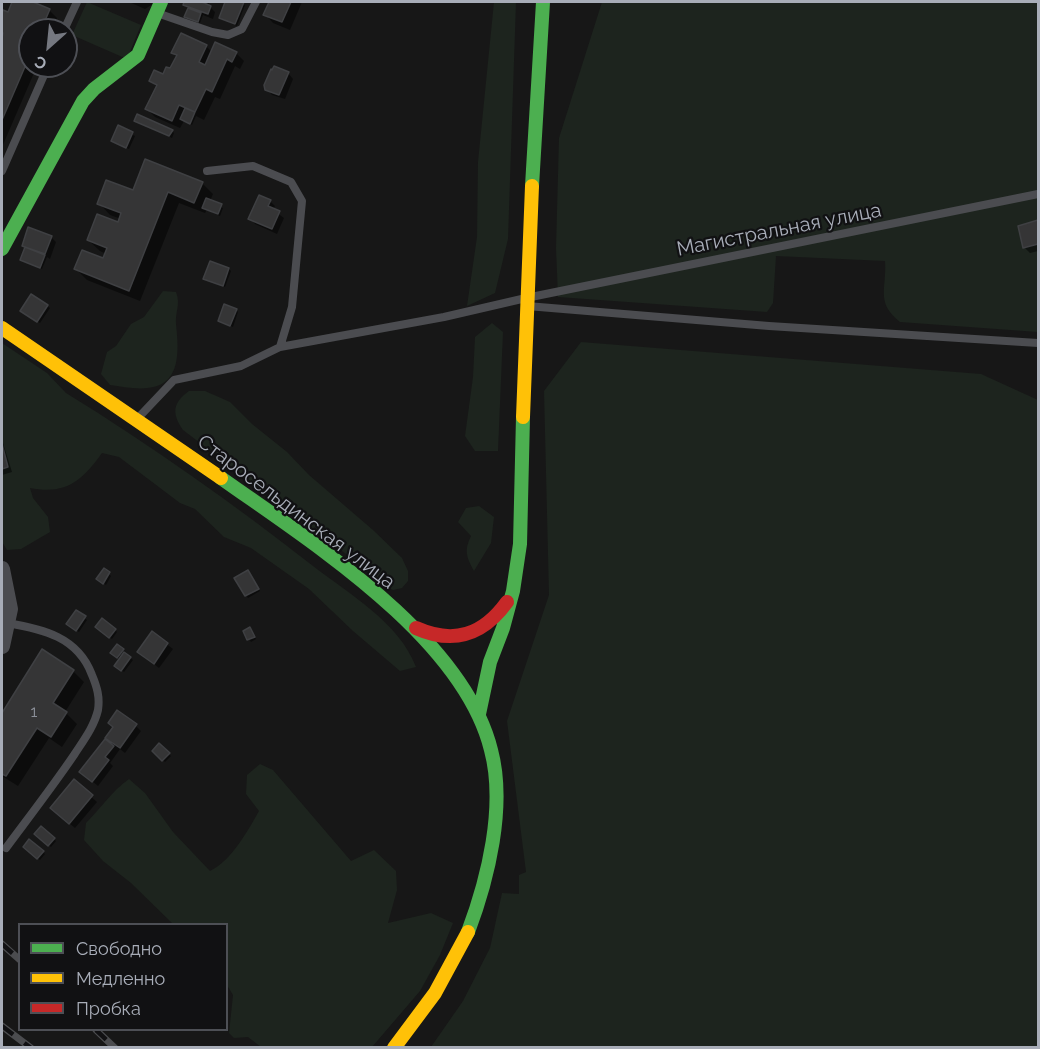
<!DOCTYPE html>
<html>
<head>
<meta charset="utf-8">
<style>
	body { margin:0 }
	#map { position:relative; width:1040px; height:1049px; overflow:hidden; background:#171717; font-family:Raleway,sans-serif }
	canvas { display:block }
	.frame { position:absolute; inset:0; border:3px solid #a8adb8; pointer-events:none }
	.legend { position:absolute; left:18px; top:923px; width:210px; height:108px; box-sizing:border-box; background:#111113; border:2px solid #4d4f55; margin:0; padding:8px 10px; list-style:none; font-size:18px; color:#a8adb8 }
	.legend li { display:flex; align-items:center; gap:12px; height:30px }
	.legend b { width:30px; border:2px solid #4d4f55 }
	.north { position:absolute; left:18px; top:18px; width:60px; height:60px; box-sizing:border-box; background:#111113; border:2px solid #4d4f55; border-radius:50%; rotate:207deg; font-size:16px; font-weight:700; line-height:24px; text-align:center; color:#a8adb8 }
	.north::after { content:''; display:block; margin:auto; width:21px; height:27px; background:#757880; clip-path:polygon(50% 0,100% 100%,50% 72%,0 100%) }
</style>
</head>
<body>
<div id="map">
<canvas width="1040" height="1049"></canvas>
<div class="frame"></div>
<ul class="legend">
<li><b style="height:8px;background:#4caf50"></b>Свободно</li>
<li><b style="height:8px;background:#ffc107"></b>Медленно</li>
<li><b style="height:8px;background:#c62828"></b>Пробка</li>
</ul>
<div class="north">С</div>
</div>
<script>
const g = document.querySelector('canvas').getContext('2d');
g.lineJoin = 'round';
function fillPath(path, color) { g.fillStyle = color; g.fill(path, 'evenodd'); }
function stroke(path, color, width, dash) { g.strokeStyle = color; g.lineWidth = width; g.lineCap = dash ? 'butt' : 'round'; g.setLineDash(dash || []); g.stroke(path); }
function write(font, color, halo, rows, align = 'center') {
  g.font = font + ' Raleway,sans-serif'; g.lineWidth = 4.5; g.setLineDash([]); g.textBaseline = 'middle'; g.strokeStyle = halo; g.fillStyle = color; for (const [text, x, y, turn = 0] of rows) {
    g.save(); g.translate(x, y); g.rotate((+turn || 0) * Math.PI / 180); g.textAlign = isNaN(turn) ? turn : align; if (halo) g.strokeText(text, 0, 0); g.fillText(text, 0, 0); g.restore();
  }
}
fillPath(new Path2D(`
	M87,2L141,25L127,59L72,35Z
	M494,2H516L508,239L495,293L467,306L477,237L478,162Z
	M602,2H1038V332L900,322C875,302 887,289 885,261L776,256L773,303L767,312L558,297L556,248L559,138Z
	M163,291L176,292C181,305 175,311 176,324C178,344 182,378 157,386C143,391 124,387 110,385L101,374L107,352L116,346L131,324L144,317Z
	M492,323L503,332L498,451H475L465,436L473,377L475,337Z
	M581,342L981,374L1038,400V1047H431L463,1001L490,948L502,893L519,894V875L526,872L507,721L549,595L544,391Z
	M2,343L47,373L66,393C152,446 234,504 313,566C349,594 399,622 416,667L400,671L353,631L309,589L251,548L224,537L195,509L180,503L119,457L102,453C82,481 66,495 30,488L33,498L48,517L50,532L21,549L7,550L2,542Z
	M189,391H205L230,402L252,424L287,452L309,475L373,530L402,558L408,571V581L402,588L393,590L379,584L350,557L183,430C172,414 172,403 189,391Z
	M479,506L494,517L491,543L474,571C466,557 464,550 471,536L458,522L466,508Z
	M260,764L273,770L351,861L374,850L396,871L397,890L388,923L431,913L453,923L440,955L420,991L372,1047H261L248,1037L234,1038L229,1033L233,995L227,985L226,924H173L131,883L103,861L84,840L86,823C101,808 112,791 129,779L145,793L173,832L210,871C232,860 247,832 259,811L246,794L247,775Z`), '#1d241e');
fillPath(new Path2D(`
	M14,2H29L49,10L57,18L52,30H30V66H37L2,147V42L4,37L2,34V18L4,12L9,14Z
	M129,2H156L145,9Z
	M186,2H210L208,5L215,12L213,19L203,15L200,23L188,19L186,16L189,8L185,4Z
	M227,2H240L245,5L237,26L220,18Z
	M270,2H302L290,30L273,23L265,14Z
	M206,46L212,52L236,53L244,61L240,69L235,66L220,99L215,97L204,120L196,116L192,125L184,121L180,128L155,117L147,109L157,87L151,81L164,76L171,70L177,57L173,53Z
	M288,73L293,79L285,99L272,95L267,89Z
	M135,120L172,131L174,133L172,138Z
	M119,127L135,136L129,149L115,143Z
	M202,183L213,194L210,201L223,208L220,216L207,210L205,213L179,203L140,301L87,280L76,269L104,260L106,254L100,251L88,240L118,224L121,219L110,215L99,203L133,192Z
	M270,201L275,206L273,210L284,218L277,234L255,224L250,218Z
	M1038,222V251L1030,253L1025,248L1019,227Z
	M51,237L56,242L50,259L47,257L42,269L22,260L26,248L23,245Z
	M229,269L231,271L225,287L205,279Z
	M31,296L50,308L40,323L24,313Z
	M236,310L238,312L233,327L219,321Z
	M2,440L12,472L2,475Z
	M104,570L111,576L106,585L101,581Z
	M249,574L260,591L248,598L236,579Z
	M76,612L87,620L79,632L70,626Z
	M99,629L115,630L117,632L112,639Z
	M250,629L256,639L251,642L245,632Z
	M152,633L173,649L159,668L139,652Z
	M123,650L125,652L124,654L133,660L124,672L116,666L121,660L114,655Z
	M43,651L73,671L84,682L65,712L77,724L62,747L49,738L18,786L2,776V716Z
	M136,726L141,731L125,753L120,749L110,763L113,766L98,786L81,772L114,728Z
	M159,745L171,756L165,762L154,751Z
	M74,782L97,802L75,828L57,813Z
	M41,828L56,841L51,847L36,834Z
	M30,841L45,854L40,860L25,847Z`), '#0007');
const building = new Path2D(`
	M12,2H33L50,9L41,30H30V55L2,120V38L3,33H2V14L3,10L8,12Z
	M184,2H202L211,6L208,14L183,5Z
	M225,2H244L235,24L219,18Z
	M269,2H291L282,22L263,15Z
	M188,8L201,13L198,22L184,17Z
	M181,33L207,45L199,62L205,65L215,42L237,52L232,62L227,59L212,92L206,89L195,112L179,105L172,121L145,109L157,85L149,81L154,70L163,74L166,67L170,68L177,55L171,53Z
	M274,66L289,72L279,95L265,90L264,85L271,69L272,70Z
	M185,108L195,112L190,124L180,119Z
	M137,114L173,130L169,136L134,121Z
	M118,125L133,132L126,148L111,141Z
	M145,159L203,182L194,203L168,192L129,291L74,269L82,250L103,258L107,248L87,240L97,214L118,222L121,213L97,204L106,180L133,190Z
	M259,195L271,200L268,206L280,211L272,229L248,219Z
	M206,198L222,204L218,214L202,208Z
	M1038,220V244L1023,248L1018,226Z
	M28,227L52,236L45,254L22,246Z
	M25,247L45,255L40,268L20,260Z
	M210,261L229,268L223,286L203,279Z
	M31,294L48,305L37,322L20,311Z
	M224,304L237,309L230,326L218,321Z
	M2,444L8,467L2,469Z
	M104,568L110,572L103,584L96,579Z
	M248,570L259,589L245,596L234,578Z
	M76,610L86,616L76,631L66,624Z
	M102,618L116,629L109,638L95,627Z
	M250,627L255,637L247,640L243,631Z
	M152,631L168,643L154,664L137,652Z
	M117,644L124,649L117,658L110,653Z
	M42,649L74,670L53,703L67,712L51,737L37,728L6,776L2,774V713Z
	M124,652L131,657L121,671L114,666Z
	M117,710L137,724L120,748L105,738L113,727L108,723Z
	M105,739L114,746L105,757L109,760L92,782L79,772Z
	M159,743L170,753L162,761L152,751Z
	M74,779L93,795L69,824L50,808Z
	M41,826L55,838L48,846L34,834Z
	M29,839L44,851L37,859L23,847Z`);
fillPath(building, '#353536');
stroke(building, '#3f4043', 1.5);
stroke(new Path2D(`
	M157,13L212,32L228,35L242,29L256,2
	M64,30L77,2
	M2,171L48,66
	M207,171L253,166L291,182L302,201L292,307L280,347
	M527,306L769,326L1038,343
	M138,418L174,380L241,366L280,347L444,317L526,298L1038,194
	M6,848C29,817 53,786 74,755C83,741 94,727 98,710C100,697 97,687 92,675C78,637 43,629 7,623`), '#4b4c50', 8);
stroke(new Path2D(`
	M2,569L10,609L2,646`), '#4b4c50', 16);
stroke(new Path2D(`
	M532,186L543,2
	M2,249L83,101L94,89L138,55L161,2
	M221,478C311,542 463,637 491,750C506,806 488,879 468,932
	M479,714L490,662L503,628L513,591L520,544L523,417`), '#4caf50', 14);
stroke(new Path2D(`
	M2,328L221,478
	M523,417L532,186
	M394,1048L435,993L468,932`), '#ffc107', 14);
stroke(new Path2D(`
	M416,628C454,645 483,635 507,602`), '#c62828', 14);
const rail = new Path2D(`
	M2,944L20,960
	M2,1026L31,1048
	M96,1030L115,1048`);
stroke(rail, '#4b4c4f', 7);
stroke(rail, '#111113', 4.5, [14]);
write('16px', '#8b8f98', null, [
	["1",34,712]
]);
write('20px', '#a8adb8', '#111113', [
	["Магистральная улица",779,230,-11],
	["Старосельдинская улица",296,512,37]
]);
</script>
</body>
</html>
